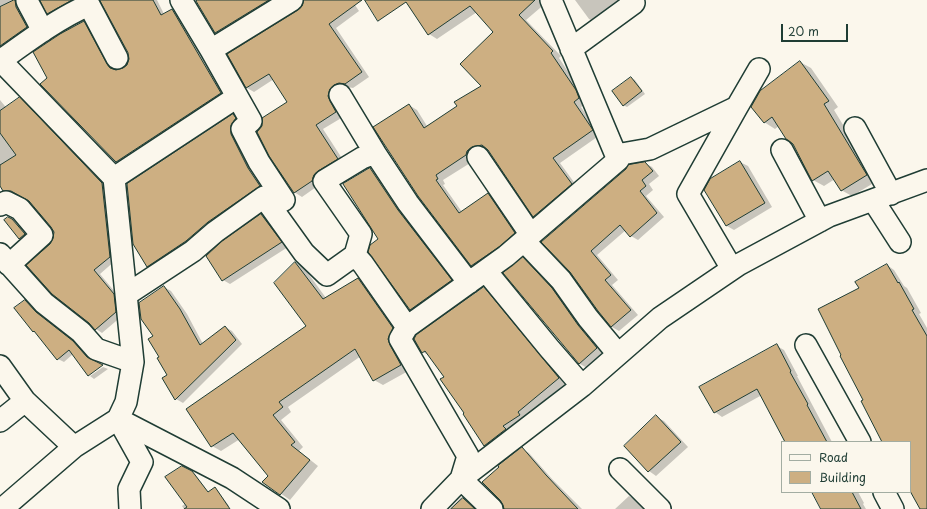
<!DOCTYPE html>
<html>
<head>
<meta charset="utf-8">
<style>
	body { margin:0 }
	#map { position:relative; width:927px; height:509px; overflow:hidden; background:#fbf7ec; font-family:"Playpen Sans",sans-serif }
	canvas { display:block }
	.legend { position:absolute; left:781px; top:441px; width:130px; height:52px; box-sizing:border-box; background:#fbf7ec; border:1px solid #a3ada2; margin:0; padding:5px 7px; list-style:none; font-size:12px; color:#1f3d34 }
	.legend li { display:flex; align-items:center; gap:8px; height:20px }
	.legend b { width:20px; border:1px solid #a3ada2 }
	.scale { position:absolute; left:781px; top:24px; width:67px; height:18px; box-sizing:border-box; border:2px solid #1f3d34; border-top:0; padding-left:5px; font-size:12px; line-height:14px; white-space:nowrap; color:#1f3d34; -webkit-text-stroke:3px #fbf7ec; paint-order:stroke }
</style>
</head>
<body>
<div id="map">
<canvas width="927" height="509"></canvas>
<ul class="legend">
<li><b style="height:5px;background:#fbf7ec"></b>Road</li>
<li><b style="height:11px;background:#cdaf82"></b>Building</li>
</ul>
<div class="scale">20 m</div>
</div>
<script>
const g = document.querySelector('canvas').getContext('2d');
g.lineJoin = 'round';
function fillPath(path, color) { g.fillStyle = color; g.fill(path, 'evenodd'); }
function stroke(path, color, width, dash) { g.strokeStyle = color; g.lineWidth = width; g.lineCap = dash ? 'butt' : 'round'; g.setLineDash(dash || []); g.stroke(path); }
fillPath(new Path2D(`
	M0,0H23L34,31L0,51Z
	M41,0H85L54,17L48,13Z
	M101,0H157L164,14L172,10L179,14L227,97L123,165L116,162L49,79L84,22L90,26L115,70H123L128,65L130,58L129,52Z
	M196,0H283L223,37L216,33Z
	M305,0H362L355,5L359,11L336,28L369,77L353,88L347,87L342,88L343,117L323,129L345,163L319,185L302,197L294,192L289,103L274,79L254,92L247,88L228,55L299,11L304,6Z
	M405,0H545L547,2L526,20L561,56L559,58L584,96L587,103L581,107L600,135L560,163L579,189L542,221L534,216L489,149L480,151L475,160L443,180L445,184L443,185L462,212L488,194L496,199L523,238L480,270L472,265L419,195L409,105L417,110L427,126L458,106L482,86L495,32L477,12L437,39L429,34Z
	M575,0H629L597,23L589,19Z
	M800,62L811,68L838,107L834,110L877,181L852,196L841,190L835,179L824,186L813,180L793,144L779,126L775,129L764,122Z
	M631,78L635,80L645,94L627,107L623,105Z
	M0,100L37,145L26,104L30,107L109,188L116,260L100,274L120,298L122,316L102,333L96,329L51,245L55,233L52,227L27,199L19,194H11L4,190L0,184Z
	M233,115L240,119L267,190L155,270L148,266Z
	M740,162L748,166L772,207L734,230L727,226Z
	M645,163L652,167L659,176L649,184L653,190L646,196L664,217L638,240L631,236L626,230L597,255L618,280L612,285L638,315L619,331L612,327L598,310L571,271L627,170Z
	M370,169L377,172L457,284L417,313L411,309L379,240Z
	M261,215L269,219L288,247L230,284L223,280Z
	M8,218L16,222L28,236L23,241L20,239L5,220Z
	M523,258L531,263L559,293L604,352L587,368L580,364L504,273Z
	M296,263L305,269L326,298L358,280L368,285L402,333L410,370L383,385L374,380L361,356L288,407L291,412L281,420L303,447L299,451L318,466L290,500L264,482L269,476L240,439L221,451L212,446L307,326Z
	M887,265L894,270L904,286L907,288L921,313L919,314L927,328V509H921L910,489V442H885L864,400L860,289Z
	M164,287L171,291L187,314L203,344L225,327L232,331L242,344L183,403L176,399L163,378L168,375L160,357L154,337Z
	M484,288L491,292L566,383L525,416L527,419L492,449L485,445L445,377L430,356L423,352Z
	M25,301L31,304L42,317L78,345L92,361L89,376L73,354L64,362L58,359L37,333L33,331Z
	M777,346L784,350L798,376H797L832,442H787L762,395L722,417L715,412Z
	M103,367L108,369L94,379L90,376Z
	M656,417L664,421L688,447L656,476L649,471L625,446Z
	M522,449L529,453L553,480L582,509H511Z
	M182,467L195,474L209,493L215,489L218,491L229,506L225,509H184L182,506L185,504Z
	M813,492H858L864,503L863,504L866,509H822Z
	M629,496L636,500L645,509H615Z
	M461,497L472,503L478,509H450Z`), '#0003');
const building = new Path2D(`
	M14,0H15L16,7L27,27L0,46V7Z
	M40,0H72L47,14Z
	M100,0H153L161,15L172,9L221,93L116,162L40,84L47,78L33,52L60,34L84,21L107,64L110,68L116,70L123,68L127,65L129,59L128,53Z
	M198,0H269L215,33L196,1Z
	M304,0H362L329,24L362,72L345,84L339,83L334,85L330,89L328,96L330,101L336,112L316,125L338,159L318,171L314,175L312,181L294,193L269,156L257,132L262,126V118L287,102L269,74L246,88L227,54L298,10L302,6Z
	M365,0H535L519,15L553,51L551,53L576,90L579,98L574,102L593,130L553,158L572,184L533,217L488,150L482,145L472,147L467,151L466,155L436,175L438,179L436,180L459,213L488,193L515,233L499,247L471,266L418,196L373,127L409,104L424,128L457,106L454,102L481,86L460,64L493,32L470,6L428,35L406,2L378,21Z
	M800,61L829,101L824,104L867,175L841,191L828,171L812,181L793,144L786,139L772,117L764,123L751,107L760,91Z
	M631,77L642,91L623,106L612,91Z
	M20,97L102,183L110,257L94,270L114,294L116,312L95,330L89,323L52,294L26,265L50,244L53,238L54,232L51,227L29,201L11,191H3L0,186V165L16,155L0,133V111Z
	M233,114L236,118L231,125V134L248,168L260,186L208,222L186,241L147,267L133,244L127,184Z
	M740,161L765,203L726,226L704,190L710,179Z
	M645,162L653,171L642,180L646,186L640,191L657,213L630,237L620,225L591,251L611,275L605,280L631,310L611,327L598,311L570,272L541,242L626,169L628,165Z
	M370,168L398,210L452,280L410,310L368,252L370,245L378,239L343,184Z
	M261,214L282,242L222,281L206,256L222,241Z
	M8,217L12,219L25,234L19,239L4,220Z
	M523,257L552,288L578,325L597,348L579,364L503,273Z
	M295,262L323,299L358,278L393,328L388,339L390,345L401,365L373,381L355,349L279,402L283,407L273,415L295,442L291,445L310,460L280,495L262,482L268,476L233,433L211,447L186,409L306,326L274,283Z
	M887,264L898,283L899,282L914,309L912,310L927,336V509H920L910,491V442H882L861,401L863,400L840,356L841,355L818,309L859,288L855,282Z
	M164,286L180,309L200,345L225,326L236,340L175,400L162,378L167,375L157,358L159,357L148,339L153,336L141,319L139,303Z
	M484,287L559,378L518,412L520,415L503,426L506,429L484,446L463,414L464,413L440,379L444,377L425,351L422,353L414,339L416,335Z
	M25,300L36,312L73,341L87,357L103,365L88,376L69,350L57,360L34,331L33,332L14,308Z
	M777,344L791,371L790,372L808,404L807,405L827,442H785L757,389L714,413L699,387Z
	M656,415L681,442L648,472L624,446Z
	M522,447L546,475L578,509H504L503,505L500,500L482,482L499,467L498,466Z
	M182,466L192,471L208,492L215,487L230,509H184L187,507L165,477Z
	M812,492H852L861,509H821Z
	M463,498L475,509H451Z`);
fillPath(building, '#cdaf82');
stroke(building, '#1f3d34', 1);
const minor = new Path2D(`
	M181,0L211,50L251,121L242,129L259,162L284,200L271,207L304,253L327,275L355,255L363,264L407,327L400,339L468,456L461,479L492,509
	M27,1L43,31
	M571,49L634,3L632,0
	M211,50L292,0
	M0,61C28,41 57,19 89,5L117,58
	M0,63L4,64L114,178L133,362L126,402L118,419L142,462L129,489L130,509
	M340,95L375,153
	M855,128L891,194
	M782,150L820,221
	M616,155L650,149L737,107
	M478,157L531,235
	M114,178L237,97
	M873,200L900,242
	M0,205L6,202L20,209L42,235L9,265
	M524,241L561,280L588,318L618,354
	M0,254L44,303L81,332L96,349L133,362
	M355,255L361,234L324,181L362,158L375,153L408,203L469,283
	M732,269L688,194L737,107L759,69
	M486,271L549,348L582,386
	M126,295L193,251L215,232L264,197L271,207
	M407,327L506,256L618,160L551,0
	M806,345L860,442
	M0,366L25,401L74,447L118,419L232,478L279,509
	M0,421L25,401
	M620,469L660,509
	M884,492L893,509
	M2,509L74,447
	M432,509L461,479L582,386L660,318L738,265L829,216L927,180`);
stroke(minor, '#1f3d34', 24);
stroke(minor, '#fbf7ec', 21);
</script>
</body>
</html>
